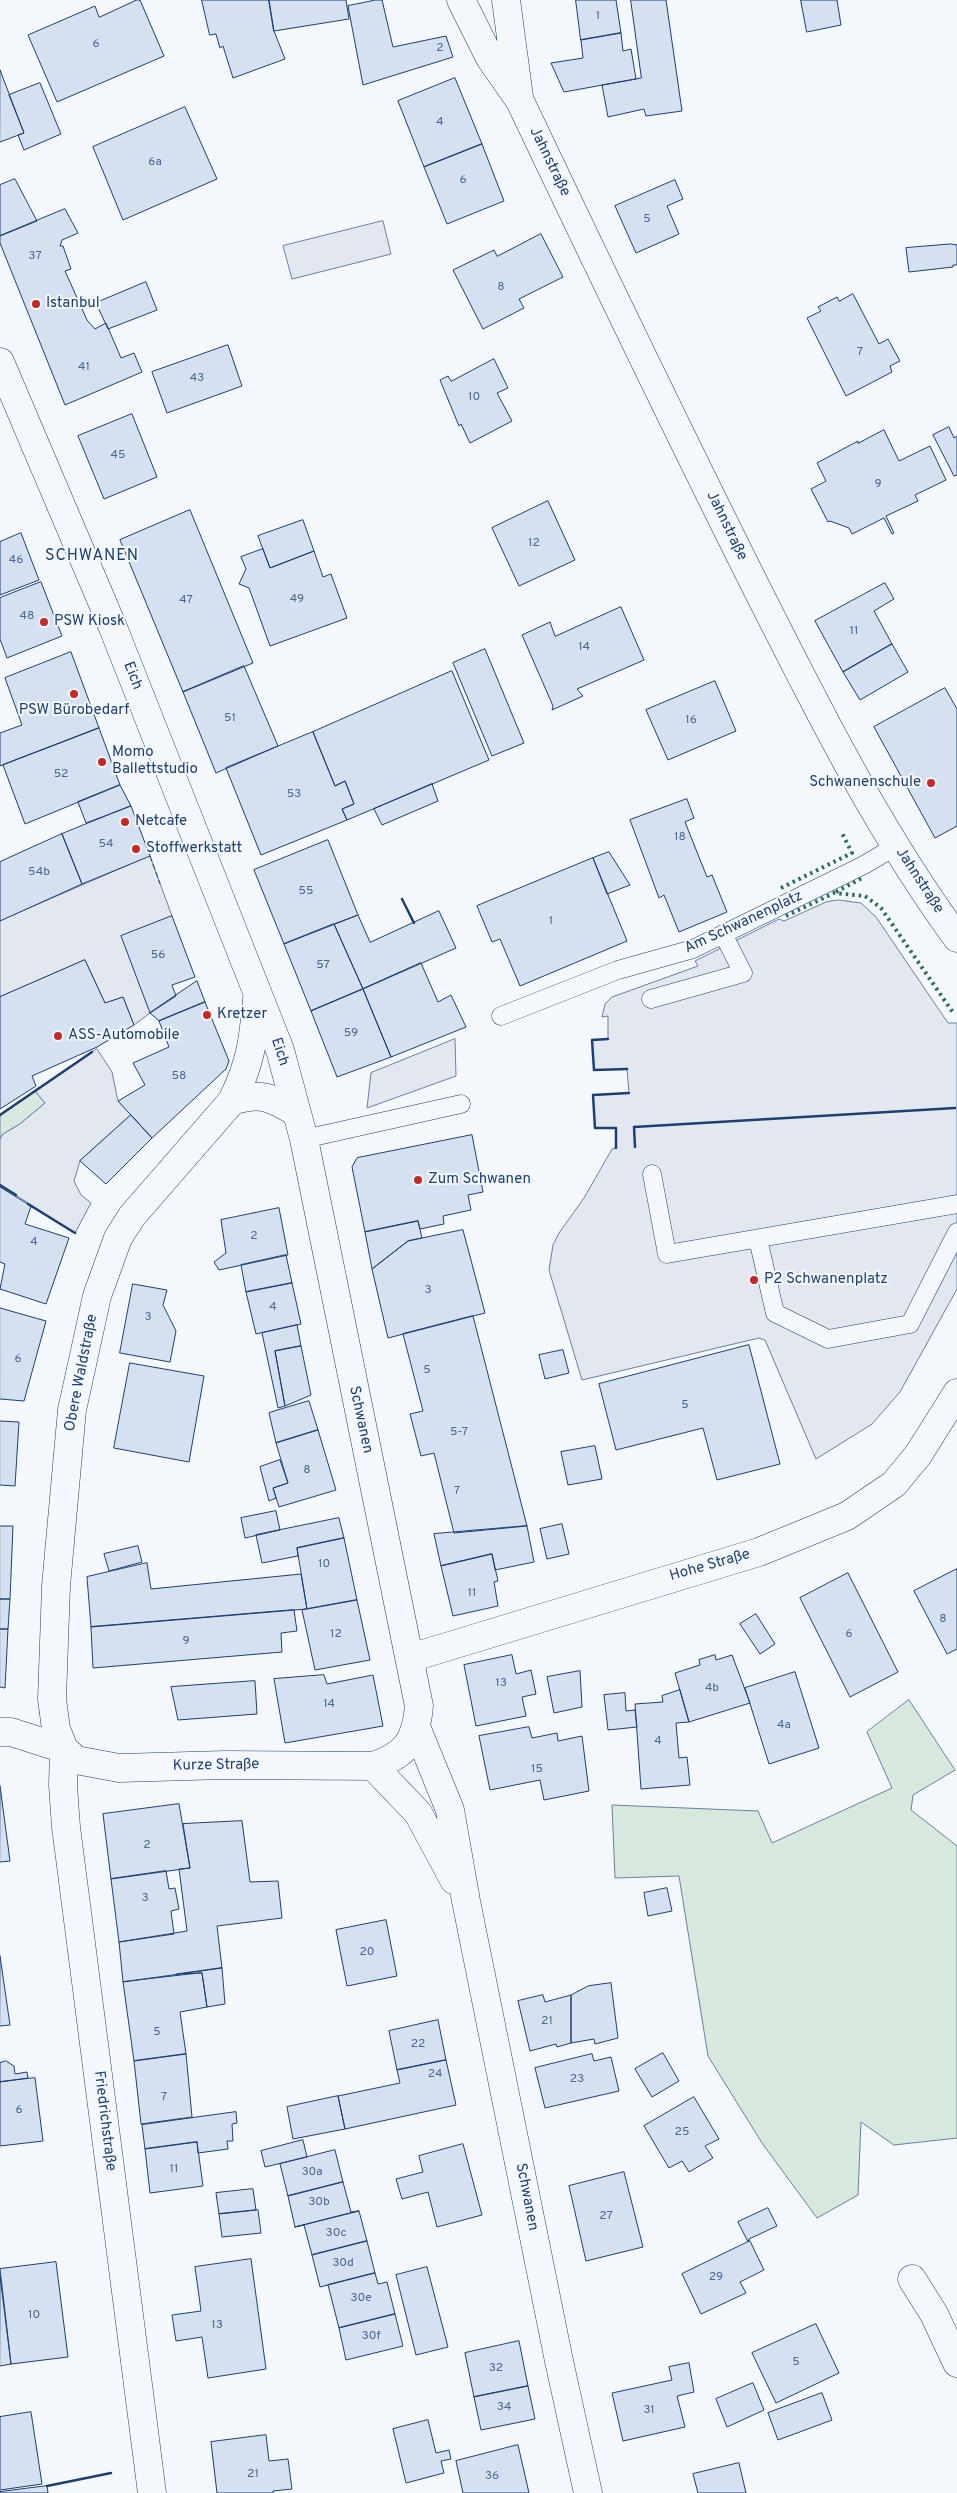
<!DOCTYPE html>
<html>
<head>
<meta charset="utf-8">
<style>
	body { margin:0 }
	canvas { display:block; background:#f4f7fb }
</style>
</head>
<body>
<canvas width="957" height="2493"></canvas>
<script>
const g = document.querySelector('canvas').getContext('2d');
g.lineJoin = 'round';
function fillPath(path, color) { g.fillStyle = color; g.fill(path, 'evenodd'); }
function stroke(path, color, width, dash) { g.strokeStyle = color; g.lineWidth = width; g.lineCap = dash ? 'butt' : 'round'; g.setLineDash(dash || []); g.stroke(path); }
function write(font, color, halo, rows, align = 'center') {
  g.font = font + ' Overpass,sans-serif'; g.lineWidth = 4; g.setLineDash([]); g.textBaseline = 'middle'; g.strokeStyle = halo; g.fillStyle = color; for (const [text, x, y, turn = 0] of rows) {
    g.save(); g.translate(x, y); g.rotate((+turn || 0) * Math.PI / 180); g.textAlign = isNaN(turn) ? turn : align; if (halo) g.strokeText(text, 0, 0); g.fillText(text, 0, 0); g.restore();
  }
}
const green = new Path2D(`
	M35,1091L45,1103L20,1124L3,1134L0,1139V1115Z
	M909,1700L955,1770L913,1795L911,1810L957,1846V2138L894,2145L861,2122L858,2195L817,2218L762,2143L708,2056L679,1876L615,1878L612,1805L758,1811L772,1843L892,1788L867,1732Z`);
fillPath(green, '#d7e8df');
stroke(green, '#687fa3', 1);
const parking = new Path2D(`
	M383,221L391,254L292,279L283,246Z
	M150,856L172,916L150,1013L134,1025L123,997L105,1003L85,960L0,997V921Z
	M838,900L861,903L876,917L948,1023H957V1289L900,1392L872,1424L816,1459L765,1340L759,1338L582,1380L549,1270L553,1245L559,1233L584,1198L612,1149L616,1148V1128H595L593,1095L629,1093L627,1069L594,1070L592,1040L608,1039V1016L602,1017L605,1004L612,997L698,966L695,961L779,919L784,921L826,902Z
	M455,1039L456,1076L367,1108L371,1073Z
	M97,1049L112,1072L118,1101L131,1115L80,1161L74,1181L81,1195L91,1203L75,1233L0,1185V1139L3,1134L20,1124L45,1103L35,1091Z`);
fillPath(parking, '#e3e8f0');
stroke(parking, '#687fa3', 1);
const building = new Path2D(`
	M137,0H140L164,56L57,102L28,35L95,6L99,17Z
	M202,0H269L274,31L285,59L233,78L223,46L220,48L216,34L210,35Z
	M269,0H346L349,19L274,31Z
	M376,0H382L393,47L446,36L453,57L363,85L348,6Z
	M576,0H616L621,33L581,40Z
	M631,0H666L682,111L646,116L644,109L608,117L602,85L641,78Z
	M801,0H837L841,25L807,32Z
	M621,33L623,51L631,49L636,79L564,92L551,63L583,58L581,40Z
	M0,70L24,133L0,142Z
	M455,78L482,144L424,167L398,101Z
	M40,83L61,134L24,150L18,135L24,133L9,95Z
	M185,107L217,179L123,220L93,147Z
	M482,144L504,201L447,224L424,167Z
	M15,179L37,221L0,236V185Z
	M675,180L683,199L667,206L679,234L636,253L615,206Z
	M65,209L78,233L62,240L60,246H63L71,269L65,271L87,320L95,329L106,323L121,358L134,353L142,372L65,405L0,243V236Z
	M541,234L563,277L519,299L524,308L483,329L453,270L494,250L497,256Z
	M951,244L957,245V265H953V267L909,272L906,248Z
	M146,282L157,310L108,329L96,303Z
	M853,294L879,344L888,339L900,361L890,366L892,372L846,396L807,318L821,311L818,307L837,297L839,301Z
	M228,345L242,386L167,413L152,372Z
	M494,359L508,388L497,393L512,421L470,443L461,424L459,426L440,380L448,376L451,381Z
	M132,414L157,477L104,499L78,436Z
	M949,427L954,438L957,436V475L954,476L933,435Z
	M884,430L899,461L930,446L946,480L915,495L918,501L886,516L894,533L892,534L884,518L852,534L849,528L830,521L828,522L811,489L826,481L817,463L858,441V443Z
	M548,501L575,560L519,586L492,528Z
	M190,510L253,663L183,692L120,540Z
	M303,520L314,551L270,568L258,536Z
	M21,533L39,580L0,595V542Z
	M263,549L270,568L314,551L323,577L331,574L347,618L270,646L249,588L239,584L246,569L241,557Z
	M41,582L62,636L7,658L0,639V598Z
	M885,583L894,599L874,611L892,644L843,672L815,621Z
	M621,607L644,660L577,689L583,696L552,710L553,706L522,635L550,622L555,636Z
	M892,644L908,672L860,700L843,672Z
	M485,649L524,743L492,756L453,663Z
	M71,652L99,728L0,766V733L22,725L5,678Z
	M244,666L278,746L216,773L183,692Z
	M452,671L489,760L347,820L342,809L354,804L345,781L335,786L313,732Z
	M715,681L736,731L668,760L646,710Z
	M945,688L957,709V826L935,838L874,727Z
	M99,728L120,785L25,824L3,765Z
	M313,732L335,786L345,781L354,804L342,809L347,820L261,855L226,768Z
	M432,784L438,801L382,825L374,809Z
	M120,785L131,806L86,823L78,802Z
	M687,799L694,818L685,822L707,877L712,875L727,912L679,932L664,895L659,898L630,820Z
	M131,806L150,856L82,884L62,834Z
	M62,834L82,884L0,921V862Z
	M328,840L358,915L284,944L254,870Z
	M609,852L630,885L607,894L593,858Z
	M593,858L627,941L520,986L500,939L492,942L477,906Z
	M439,911L456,948L363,989L334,924L358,915L370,942Z
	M172,916L195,977L172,985L176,996L150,1013L121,936Z
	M334,924L363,989L311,1011L284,944Z
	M85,960L105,1003L123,997L134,1025L97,1047L32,1076L36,1086L0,1109V997Z
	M421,963L438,1002L451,995L466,1027L391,1057L363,989Z
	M197,981L205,1002L159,1021L150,1013Z
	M363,989L391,1057L337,1077L311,1011Z
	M205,1002L229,1061L226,1069L152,1138L118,1101L145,1085L133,1063L169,1047L159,1021Z
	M131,1115L152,1138L106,1184L80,1161Z
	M472,1135L483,1192L468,1195L471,1210L443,1216L444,1224L420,1229L418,1221L365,1232L352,1167L357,1158Z
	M0,1187L31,1206L25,1224L69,1238L46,1304L0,1289L5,1264L0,1262Z
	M279,1208L288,1255L219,1270L214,1262L226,1253L221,1220Z
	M418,1221L422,1238L408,1241L372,1269L365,1232Z
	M463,1230L485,1313L388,1338L372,1269L408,1241Z
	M286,1255L292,1283L246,1292L241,1265Z
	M292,1283L301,1324L256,1334L246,1292Z
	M133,1284L167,1290L163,1305L176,1331L170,1362L120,1353Z
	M0,1308L46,1321L24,1401L0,1399Z
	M473,1316L527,1526L454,1533L434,1453L421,1456L410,1414L423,1411L403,1334Z
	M297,1325L301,1346L275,1351L285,1406L278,1408L262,1333Z
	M749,1345L780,1464L717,1480L703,1428L616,1450L599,1384Z
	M301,1346L311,1395L285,1406L275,1351Z
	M563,1350L569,1373L545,1379L539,1355Z
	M130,1363L204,1376L189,1462L114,1448Z
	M309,1401L318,1430L276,1443L269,1413Z
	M0,1421L19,1422L15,1486L0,1485Z
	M318,1430L336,1490L279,1507L273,1488L288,1483L276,1443Z
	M595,1446L602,1479L568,1485L561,1452Z
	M280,1460L288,1483L273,1488L276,1498L269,1501L260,1467Z
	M276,1511L280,1530L245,1538L241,1518Z
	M339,1518L344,1538L297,1548L298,1556L262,1563L256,1535Z
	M562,1524L569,1554L547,1559L540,1529Z
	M0,1526H13L10,1599H0Z
	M527,1526L534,1562L495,1570L492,1554L441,1566L434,1534Z
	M344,1538L357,1600L307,1609L297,1548Z
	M138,1546L142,1562L109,1571L104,1554Z
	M492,1554L498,1581L494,1582L498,1606L453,1616L441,1566Z
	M147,1563L151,1589L301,1574L307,1609L91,1627L87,1577Z
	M957,1569V1649L947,1654L914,1591Z
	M848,1573L898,1672L850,1697L800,1598Z
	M0,1599H10L8,1629H0Z
	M357,1600L370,1660L315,1670L302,1610Z
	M294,1610L297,1631L281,1633L282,1652L93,1668L91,1627Z
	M756,1614L775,1644L760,1654L740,1624Z
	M0,1629H8L5,1688L0,1687Z
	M512,1655L516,1674L531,1670L536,1694L522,1697L526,1716L476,1726L464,1665Z
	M715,1655L716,1660L732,1655L750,1703L689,1722L675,1673L700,1665L699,1660Z
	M580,1671L582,1707L554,1713L547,1677Z
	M795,1672L819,1748L769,1764L745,1688Z
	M324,1675L327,1684L373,1675L383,1726L285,1743L274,1679Z
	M255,1681L257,1714L178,1720L171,1687Z
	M680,1690L689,1722L676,1723L679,1758L687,1757L690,1785L641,1789L635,1704L663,1702L662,1696Z
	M625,1693L626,1711L635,1710L637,1727L608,1730L604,1695Z
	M529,1727L532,1738L557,1733L558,1741L582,1736L589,1791L544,1800L540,1780L490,1790L479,1736Z
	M0,1786L10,1861L0,1862Z
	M179,1804L190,1868L111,1879L103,1814Z
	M242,1821L250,1882L278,1881L282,1918L217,1926L222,1968L123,1982L119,1942L187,1931L179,1869L190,1868L183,1824Z
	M166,1871L169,1889L175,1888L179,1909L171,1911L174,1934L119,1942L111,1879Z
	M667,1888L672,1911L648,1916L644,1893Z
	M386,1920L397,1976L347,1986L336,1930Z
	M0,1956L10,2025L0,2026Z
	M222,1968L225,2004L207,2007L202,1973L177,1974Z
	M202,1973L207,2007L180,2012L186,2054L134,2061L123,1982Z
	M611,1983L618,2038L595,2044L594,2039L571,2043V1995L588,1986Z
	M543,1995L545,2002L571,1995V2043L557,2047L556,2044L530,2051L518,2001Z
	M438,2020L446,2060L397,2070L389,2031Z
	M663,2053L679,2081L652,2097L635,2069Z
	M186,2054L192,2117L141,2124L134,2061Z
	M592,2054L594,2061L611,2057L619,2091L545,2108L535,2068Z
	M446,2060L456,2105L345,2129L338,2096L400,2083L397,2070Z
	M6,2061L14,2066L15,2074L27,2072L28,2078L0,2082V2063Z
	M35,2078L43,2141L0,2146V2082Z
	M338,2096L345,2129L293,2139L287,2107Z
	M694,2097L719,2139L705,2146L713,2158L689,2172L682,2161L669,2168L644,2126Z
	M236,2112L237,2123L232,2124L233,2141H227L228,2149L198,2153L197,2142L145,2149L142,2125Z
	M303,2140L307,2157L265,2167L261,2151Z
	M197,2142L203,2186L150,2193L145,2149Z
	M463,2144L482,2215L437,2227L428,2192L402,2199L396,2179L423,2172L419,2156Z
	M335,2150L343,2182L288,2196L280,2164Z
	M624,2172L643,2247L586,2261L569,2186Z
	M343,2182L351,2212L359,2211L295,2227L288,2196Z
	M253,2189L256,2210L219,2214L216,2193Z
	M768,2208L777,2226L749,2239L748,2242L738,2222Z
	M258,2210L261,2233L222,2237L219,2214Z
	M359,2211L367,2241L312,2255L304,2225L295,2227Z
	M367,2241L375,2273L320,2287L312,2255Z
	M750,2241L764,2270L740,2282L746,2293L701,2314L682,2274Z
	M251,2259L266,2369L208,2378L202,2337L176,2341L172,2315L201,2311L195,2267Z
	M56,2262L68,2357L11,2364L0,2269Z
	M427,2267L448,2347L416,2355L396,2275Z
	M375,2273L378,2284L387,2282L395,2314L339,2328L328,2285Z
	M0,2276L11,2364L0,2366Z
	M395,2314L403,2346L346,2360L339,2328Z
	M816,2324L839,2373L776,2403L752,2353Z
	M519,2341L528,2386L474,2397L465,2353Z
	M689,2363L694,2392L677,2396L685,2427L623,2441L612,2393L672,2380L669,2367Z
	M753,2383L764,2410L727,2427L716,2399Z
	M528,2386L535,2419L481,2430L474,2397Z
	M822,2393L832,2420L778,2440L768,2413Z
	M31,2412L42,2484L0,2490V2417Z
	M428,2420L436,2453L449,2450L451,2459L441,2461L444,2473L406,2483L393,2429Z
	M266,2435L269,2461L288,2459L292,2489L273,2491V2493H217L211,2442Z
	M518,2445L529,2493H463L456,2461Z
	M739,2463L746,2493H698L693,2474Z
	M47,2486L48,2493H0V2492Z`);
fillPath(building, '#d5e0f0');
stroke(building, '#1d3f73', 1);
const lane = new Path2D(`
	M651,999L743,973L723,934
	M501,1016L618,970L693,949L864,865L896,846
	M304,1139L461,1104
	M652,1174L667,1254L957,1204
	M758,1239L775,1313L828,1339L910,1324L957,1232`);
const street = new Path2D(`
	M461,0L490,58L520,101C596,261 673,421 752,579C814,702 876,827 957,938
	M506,0L519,97
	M410,1658L759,1552L847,1516L894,1484L918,1455L957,1393
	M0,1732H11L64,1749L63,1785L66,1827L152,2493
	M912,2279L934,2314L957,2363`);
const secondary = new Path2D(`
	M0,362L112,625L280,1050L304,1139L419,1706C416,1741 406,1755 373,1766L225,1765L119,1768L76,1760L64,1749L56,1729L52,1699L56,1586L72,1410L97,1296L118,1238L132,1216L232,1101C261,1092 270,1097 296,1112
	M232,1101C251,1062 253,1042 257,999
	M417,1729L450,1810L466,1901L559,2361L588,2493
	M373,1766L418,1813L454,1880`);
stroke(lane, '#1d3f73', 19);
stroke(street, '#1d3f73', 29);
stroke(secondary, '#1d3f73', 29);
stroke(lane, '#f4f7fb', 18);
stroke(street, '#f4f7fb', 28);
stroke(secondary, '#f4f7fb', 28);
stroke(new Path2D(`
	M781,888L852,853L841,831
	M836,892L862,878
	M786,916L834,893L865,896L881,908L954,1014`), '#2c6c60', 4, [2.5, 4]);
stroke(new Path2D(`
	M150,856L160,884`), '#1d3f73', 1, [6, 2.5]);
stroke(new Path2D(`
	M402,899L414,923
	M608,1039L592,1040L594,1070L627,1069
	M0,1115L92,1052
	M635,1147L634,1127L955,1108
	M616,1148V1128H595L593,1095L629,1093
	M0,1185L16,1195
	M28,1204L75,1233
	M47,2486L111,2473`), '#1d3f73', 2.5);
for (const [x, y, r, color] of [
	[36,304,5,"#c62828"],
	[44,622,5,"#c62828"],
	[74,694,5,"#c62828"],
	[102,762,5,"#c62828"],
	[931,783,5,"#c62828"],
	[125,822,5,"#c62828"],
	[136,849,5,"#c62828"],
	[207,1015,5,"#c62828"],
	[58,1036,5,"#c62828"],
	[418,1180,5,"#c62828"],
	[754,1280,5,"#c62828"]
]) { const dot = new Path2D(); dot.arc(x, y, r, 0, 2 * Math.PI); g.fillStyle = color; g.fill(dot); stroke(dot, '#f4f7fb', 2); }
write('12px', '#4b6792', null, [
	["1",598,17],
	["6",96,45],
	["2",440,49],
	["4",440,123],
	["6a",155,163],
	["6",463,181],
	["5",647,220],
	["37",35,257],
	["8",501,288],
	["7",860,353],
	["41",84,368],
	["43",197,379],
	["10",474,398],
	["45",118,456],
	["9",878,485],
	["12",534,544],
	["46",16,561],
	["49",297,600],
	["47",186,601],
	["48",27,617],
	["11",854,632],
	["14",584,648],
	["51",230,719],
	["16",691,721],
	["52",61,775],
	["53",294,795],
	["18",680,838],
	["54",106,845],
	["54b",39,873],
	["55",306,892],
	["1",551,922],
	["56",158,956],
	["57",323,966],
	["59",351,1034],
	["58",179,1077],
	["2",254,1237],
	["4",34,1243],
	["3",428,1291],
	["4",273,1308],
	["3",148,1318],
	["6",18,1360],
	["5",427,1371],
	["5",685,1406],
	["5-7",459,1433],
	["8",307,1471],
	["7",457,1492],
	["10",324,1565],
	["11",472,1594],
	["8",943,1620],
	["12",336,1635],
	["6",849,1635],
	["9",186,1642],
	["13",501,1684],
	["4b",712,1689],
	["14",329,1705],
	["4a",784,1726],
	["4",658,1742],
	["15",537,1770],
	["2",147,1846],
	["3",145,1899],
	["20",367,1953],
	["21",547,2022],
	["5",157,2033],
	["22",418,2045],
	["24",435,2075],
	["23",577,2080],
	["7",164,2098],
	["6",19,2111],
	["25",682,2133],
	["11",174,2170],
	["30a",312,2173],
	["30b",319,2203],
	["27",606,2217],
	["30c",336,2234],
	["30d",343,2264],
	["29",716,2278],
	["30e",361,2299],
	["10",34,2316],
	["13",217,2326],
	["30f",371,2337],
	["5",796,2363],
	["32",496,2369],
	["34",504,2408],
	["31",649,2411],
	["21",253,2475],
	["36",492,2477]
]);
write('15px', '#1d3f73', '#f4f7fb', [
	["Jahnstraße",549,162,64],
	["Jahnstraße",726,526,64],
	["Eich",132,676,69],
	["Jahnstraße",919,881,57],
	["Am Schwanenplatz",744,923,-25],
	["Eich",279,1052,72],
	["Obere Waldstraße",82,1373,-79],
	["Schwanen",360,1420,78],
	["Hohe Straße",710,1566,-16],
	["Kurze Straße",216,1766,-1],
	["Friedrichstraße",104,2121,83],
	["Schwanen",526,2197,79]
]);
write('15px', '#1d3f73', '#f4f7fb', [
	["Istanbul",46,304],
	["PSW Kiosk",54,622],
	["PSW Bürobedarf",74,711,"center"],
	["Momo",112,753],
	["Ballettstudio",112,770],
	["Schwanenschule",921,783,"right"],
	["Netcafe",135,822],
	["Stoffwerkstatt",146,849],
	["Kretzer",217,1015],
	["ASS-Automobile",68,1036],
	["Zum Schwanen",428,1180],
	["P2 Schwanenplatz",764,1280]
], 'left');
g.letterSpacing = '1px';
write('16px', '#1d3f73', '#f4f7fb', [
	["SCHWANEN",92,557]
]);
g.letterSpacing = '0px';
</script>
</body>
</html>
